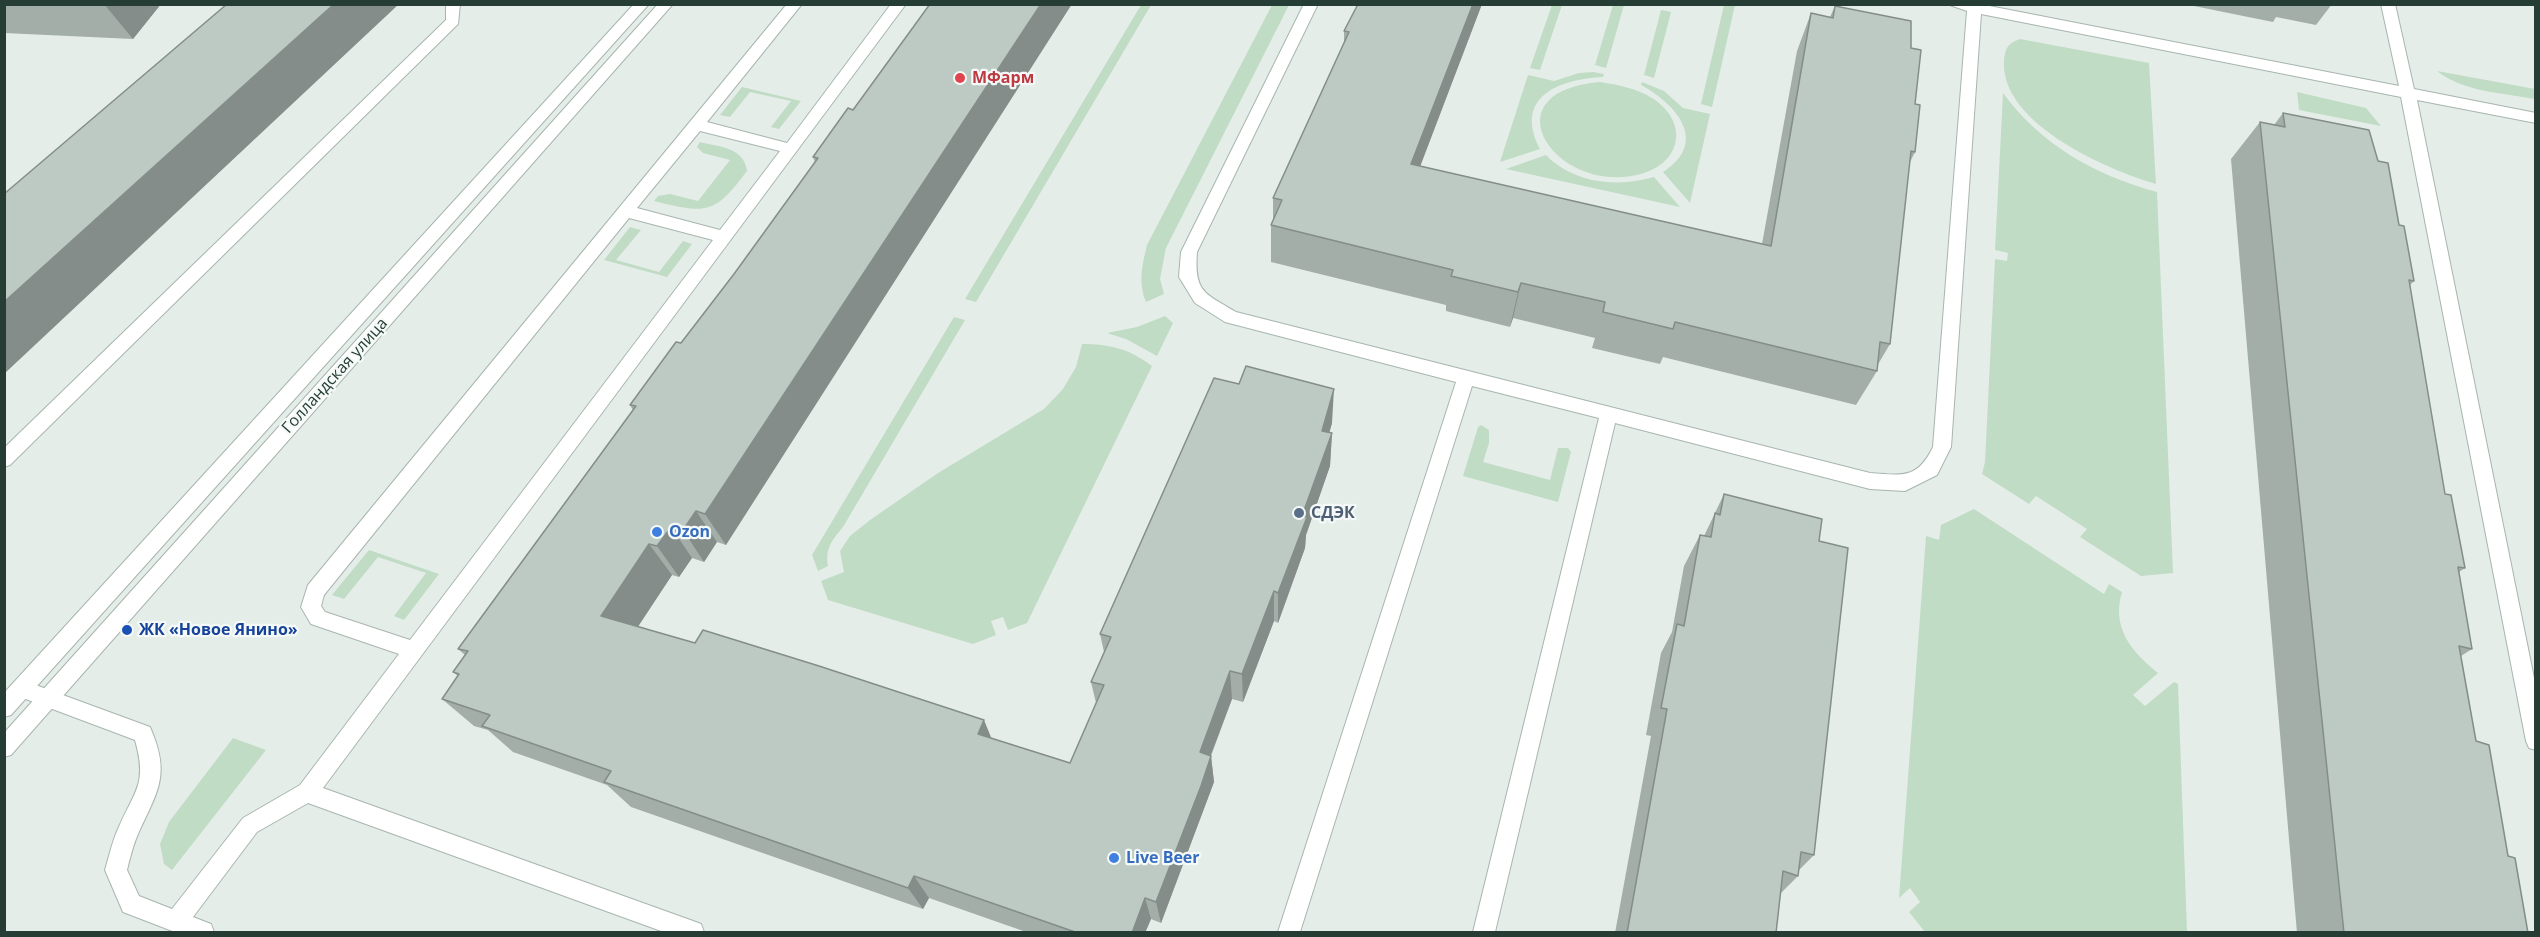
<!DOCTYPE html>
<html>
<head>
<meta charset="utf-8">
<style>
	body { margin:0 }
	#map { position:relative; width:2540px; height:937px; overflow:hidden; background:#e5ede9; font-family:"Open Sans",sans-serif }
	canvas { display:block }
	.frame { position:absolute; inset:0; border:6px solid #253d35; pointer-events:none }
</style>
</head>
<body>
<div id="map">
<canvas width="2540" height="937"></canvas>
<div class="frame"></div>
</div>
<script>
const g = document.querySelector('canvas').getContext('2d');
g.lineJoin = 'round';
function fillPath(path, color) { g.fillStyle = color; g.fill(path, 'evenodd'); }
function stroke(path, color, width, dash) { g.strokeStyle = color; g.lineWidth = width; g.lineCap = dash ? 'butt' : 'round'; g.setLineDash(dash || []); g.stroke(path); }
function write(font, color, halo, rows, align = 'center') {
  g.font = font + ' "Open Sans",sans-serif'; g.lineWidth = 4.5; g.setLineDash([]); g.textBaseline = 'middle'; g.strokeStyle = halo; g.fillStyle = color; for (const [text, x, y, turn = 0] of rows) {
    g.save(); g.translate(x, y); g.rotate((+turn || 0) * Math.PI / 180); g.textAlign = isNaN(turn) ? turn : align; if (halo) g.strokeText(text, 0, 0); g.fillText(text, 0, 0); g.restore();
  }
}
fillPath(new Path2D(`
	M1141,5H1151L976,302L965,299Z
	M1272,5H1289L1166,248L1160,279L1164,294L1146,302C1138,282 1142,266 1147,245Z
	M1552,5H1562L1540,70L1530,68Z
	M1613,5H1624L1606,68L1595,65Z
	M1724,5H1735L1712,107L1701,104Z
	M1661,10L1671,12L1654,78L1644,75Z
	M2020,39L2149,63L2156,184C2108,170 2002,124 2004,63C2005,50 2006,44 2020,39Z
	M2437,71L2535,89V99C2504,93 2463,92 2437,71Z
	M1593,72L1604,74L1603,77C1559,79 1513,97 1540,149L1500,162L1528,75L1554,81L1579,73Z
	M1600,82C1618,85 1636,88 1652,98C1687,120 1684,160 1644,173C1559,200 1483,92 1600,82Z
	M1642,82L1664,91L1683,108L1710,114L1690,203L1663,172C1710,142 1676,104 1641,85Z
	M742,87L801,101L779,129L771,127L791,101L750,92L730,117L720,115Z
	M2297,92L2366,108L2381,126L2299,110Z
	M2003,93C2041,145 2095,175 2157,192L2173,573L2141,576L2080,537L2087,529L2036,496L2029,504L1982,474L1985,462L1995,259L2007,261L2008,253L1995,250Z
	M700,142C719,147 744,147 747,171C714,215 707,214 654,201L658,196L670,194L698,201L730,160L703,153L697,147Z
	M1546,155C1573,183 1617,188 1654,177L1680,207L1506,169Z
	M630,227L641,230L616,260L659,272L683,241L692,244L667,277L604,260Z
	M1165,316L1173,323L1157,356L1126,339L1107,333L1137,327Z
	M954,317L965,320L843,527C832,540 825,549 828,566L818,571L812,555Z
	M1082,344C1110,344 1130,349 1152,366L1027,623L1008,630L1003,617L991,621L996,635L973,644L828,600L821,581L844,572L840,551L850,536L870,520L938,473L1044,409L1063,389L1076,367Z
	M1481,425L1489,430V443L1483,462L1550,480L1558,448H1568L1571,452L1558,502L1463,476L1478,427Z
	M1974,509L2104,594L2109,584L2122,592C2111,628 2132,652 2158,673L2133,695L2145,706L2174,682L2178,684L2187,932H1925L1909,912L1920,902L1910,888L1899,898L1926,536L1939,540L1941,525Z
	M369,550L439,574L404,620L394,616L426,573L378,557L344,599L332,595Z
	M233,738L266,750L172,870L164,864L160,844L169,822Z`), '#c0dcc5');
const service = new Path2D(`
	M446,4H460L458,24L10,465L4,467V448L446,20Z
	M787,4H802L707,122L787,143L891,4H906L323,788L693,921L701,924L704,932H664L308,803L257,832L193,917L211,924L214,932H175L123,912L105,870C109,857 112,842 118,829C134,791 148,785 135,740L15,695L12,689L15,683L22,680L150,727C171,775 158,790 138,834C133,845 130,858 127,870L139,896L172,909L243,818L300,785L399,654L311,624L301,607L308,585ZM700,131L780,151L720,230L637,208ZM629,218L713,240L410,640L325,612L321,606L324,595Z
	M1304,4H1318L1197,252C1194,292 1204,293 1236,312L1870,473C1902,475 1917,480 1933,447L1967,11L1947,4H1979L2399,86L2381,4H2395L2414,89L2536,113V123L2417,100L2536,688V750L2529,748L2526,741L2401,97L1981,14L1951,447L1937,475L1905,491L1870,489L1615,423L1495,932H1473L1599,418L1472,386L1300,932H1278L1456,382L1225,322L1195,303L1179,277L1181,252Z`);
const tertiary = new Path2D(`
	M634,4H649L11,715L4,717V693Z
	M658,4H673L11,755L4,757V733Z`);
stroke(service, '#a8b5af', 2);
stroke(tertiary, '#a8b5af', 2);
fillPath(service, '#fff');
fillPath(tertiary, '#fff');
fillPath(new Path2D(`
	M4,4H161L133,39L4,33Z
	M1482,4L1420,166L1762,244L1797,51L1811,13L1830,17L1835,6L1911,48L1915,104V152L1909,164L1890,344L1877,366V371L1856,405L1663,357L1660,364L1592,348L1595,338L1513,318L1510,327L1446,311V305L1271,262V225L1273,221V198L1344,44V31Z
	M2184,4H2332L2316,25L2276,17L2273,22Z
	M848,108L726,545L717,542L704,562L692,558L679,577L672,575L638,626L1070,763L1096,703L1091,682L1104,652L1100,634L1332,423L1329,432L1332,433L1330,466L1306,535L1305,548L1278,623L1274,621L1243,702L1232,699L1211,756L1214,782L1161,923L1151,919L1145,933H1029L929,898L923,909L631,807L607,785L513,752L488,730L474,726L442,699L458,676L453,672L465,655L458,649L633,410L630,405L681,343L734,274L815,162L813,157Z
	M2283,113L2378,161L2399,225L2414,281L2410,285L2445,494L2465,568L2459,572L2472,649L2461,656L2476,741L2528,933H2297L2231,159L2260,122L2274,125Z
	M1724,494L1819,541L1814,855L1799,870L1798,876L1780,894L1776,933H1615L1651,736L1646,735L1661,653L1672,632L1684,566L1700,535L1704,536Z`), '#a3aea9');
fillPath(new Path2D(`
	M104,4H161L133,39Z
	M334,4H399L4,374V302Z
	M1041,4H1072L726,545L705,514Z
	M1473,4H1482L1407,201L1411,164Z
	M1521,283L1513,318L1510,327L1518,292Z
	M1334,389L1332,423L1321,464L1322,431Z
	M1332,433L1330,466L1306,535L1305,548L1278,623V593L1302,516Z
	M696,511L717,542L704,562L683,530Z
	M671,527L692,558L679,577L657,546Z
	M649,544L672,575L626,645L601,616Z
	M1274,591V621L1243,702L1242,674Z
	M1230,671L1232,699L1202,778L1200,752Z
	M984,720L995,747L978,734Z
	M1211,756L1214,782L1161,923L1156,902Z
	M914,876L929,898L923,909L908,888Z
	M1145,898L1151,919L1145,933H1132Z`), '#848d89');
const building = new Path2D(`
	M227,4H334L4,302V194Z
	M930,4H1041L705,514L696,511L683,530L671,527L657,546L649,544L601,616L695,643L703,630L819,666L984,720L978,734L1070,763L1104,685L1091,682L1111,637L1100,634L1214,378L1239,384L1246,366L1334,389L1322,431L1332,433L1302,516L1307,517L1278,593L1274,591L1242,674L1230,671L1200,752L1211,756L1201,786L1156,902L1145,898L1132,933H1078L914,876L908,888L604,782L611,771L482,726L490,715L442,699L459,674L453,672L468,651L458,649L636,406L630,405L676,342L681,343L734,274L818,158L813,157L848,108L853,110Z
	M1358,4H1473L1411,164L1771,246L1811,13L1833,18L1835,6L1911,21V48L1921,50L1915,104L1920,105L1915,152L1911,151L1890,344L1880,342L1877,371L1675,322L1673,329L1603,312L1605,302L1521,283L1518,292L1451,276L1453,270L1271,225L1282,200L1273,198L1349,32L1344,31Z
	M2283,113L2369,130L2378,161L2388,163L2399,225L2404,226L2414,281L2409,280L2445,494L2451,495L2465,568L2458,567L2472,649L2459,646L2476,741L2489,745L2508,856L2515,858L2528,933H2344L2260,122L2285,127Z
	M1724,494L1822,519L1819,541L1848,548L1814,855L1801,852L1798,876L1783,871L1776,933H1627L1667,709L1661,708L1677,624L1684,626L1700,535L1711,537L1715,513L1720,515Z`);
fillPath(building, '#bdcac4');
stroke(building, '#848d89', 1.5);
for (const [x, y, r, color] of [
	[960,78,6,"#e0444e"],
	[1299,513,6,"#5c6f8a"],
	[657,532,6,"#3f7fe0"],
	[127,630,6,"#1a4fb4"],
	[1114,858,6,"#3f7fe0"]
]) { const dot = new Path2D(); dot.arc(x, y, r, 0, 2 * Math.PI); g.fillStyle = color; g.fill(dot); stroke(dot, '#f5f9f7', 2); }
write('bold 16px', '#be3a42', '#f5f9f7', [
	["МФарм",972,78]
], 'left');
write('16px', '#253d35', '#f5f9f7', [
	["Голландская улица",335,376,-48]
]);
write('bold 16px', '#4e5e75', '#f5f9f7', [
	["СДЭК",1311,513]
], 'left');
write('bold 16px', '#366cbe', '#f5f9f7', [
	["Ozon",669,532],
	["Live Beer",1126,858]
], 'left');
write('bold 16px', '#164399', '#f5f9f7', [
	["ЖК «Новое Янино»",139,630]
], 'left');
</script>
</body>
</html>
